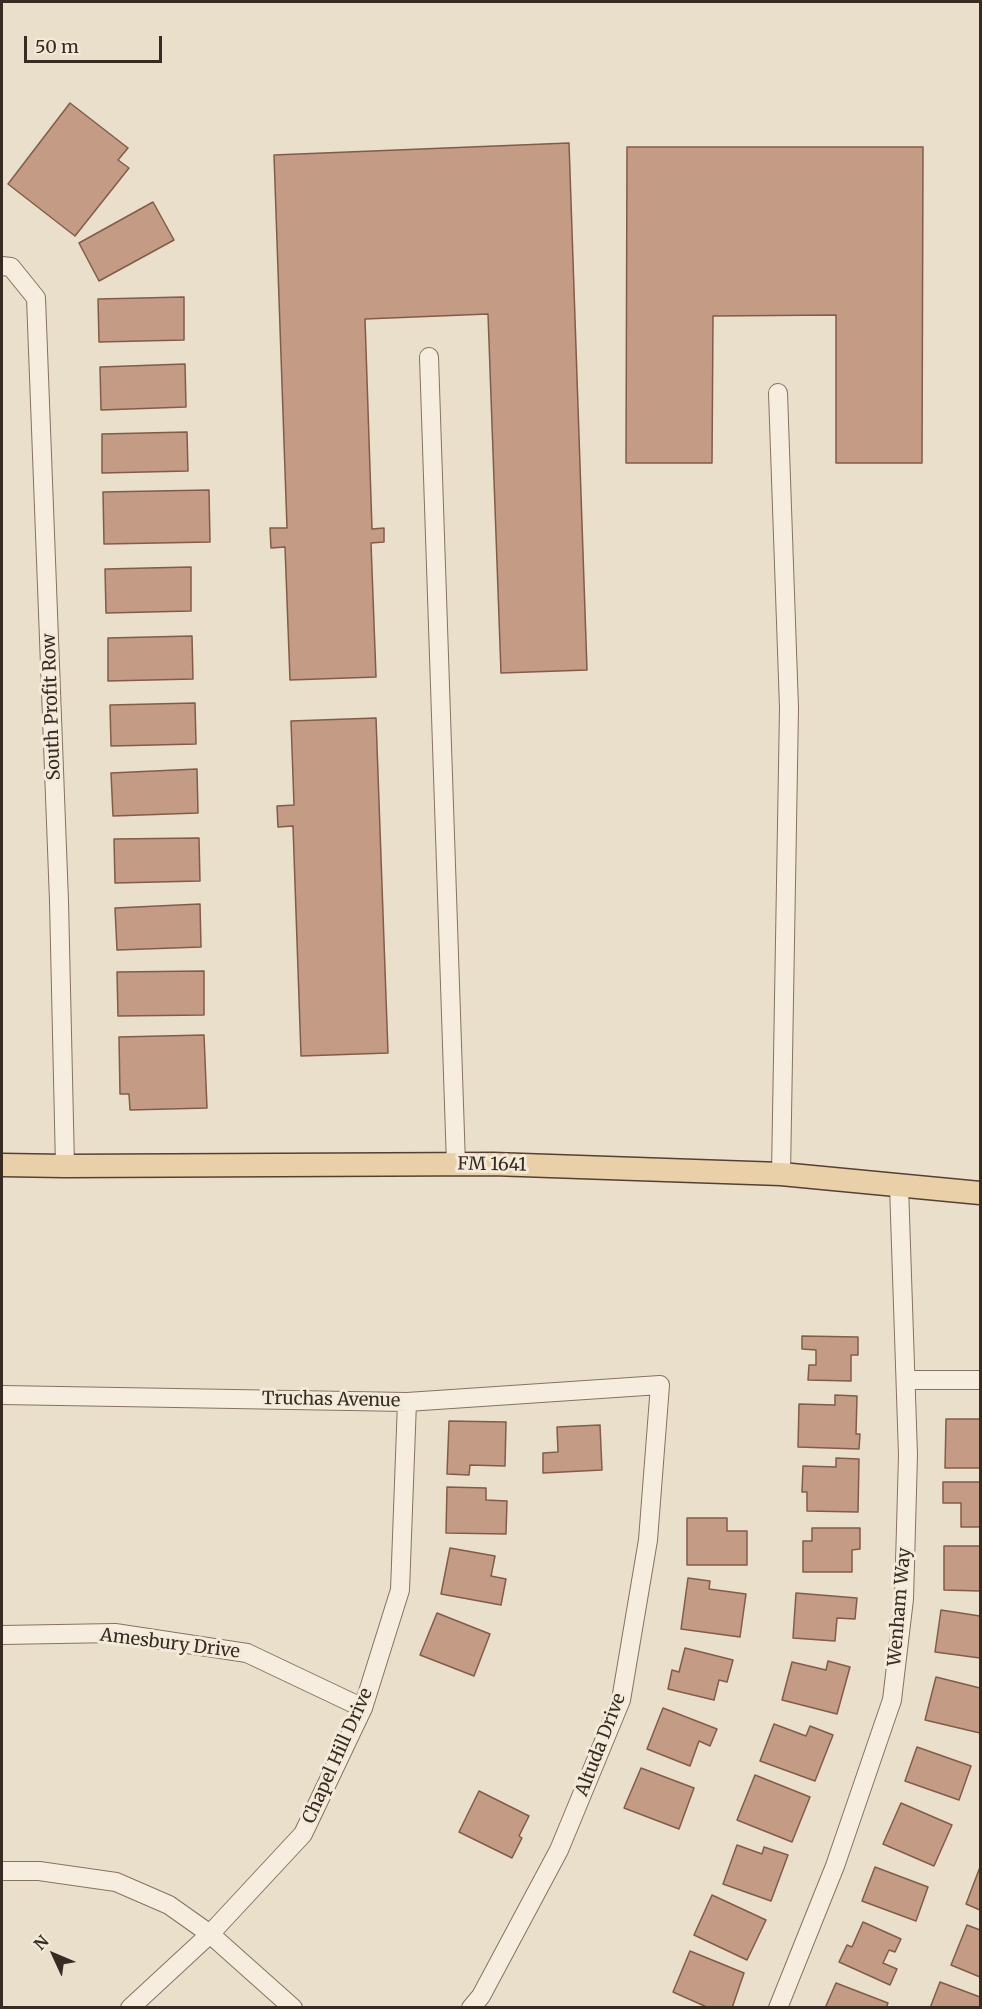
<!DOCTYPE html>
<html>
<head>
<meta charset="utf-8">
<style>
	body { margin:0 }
	#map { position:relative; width:982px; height:2009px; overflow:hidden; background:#eadfcb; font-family:Merriweather,serif }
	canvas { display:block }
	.frame { position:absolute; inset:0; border:3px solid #382b22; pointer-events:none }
	.north { position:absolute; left:24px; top:1925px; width:60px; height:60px; -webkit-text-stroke:4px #f3eada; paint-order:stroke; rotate:314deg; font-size:16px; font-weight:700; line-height:24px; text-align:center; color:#382b22 }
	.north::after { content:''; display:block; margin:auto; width:21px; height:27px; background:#382b22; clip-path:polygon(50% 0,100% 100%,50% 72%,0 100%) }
	.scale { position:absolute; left:24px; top:36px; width:138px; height:27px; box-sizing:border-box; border:3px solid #382b22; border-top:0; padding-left:8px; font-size:18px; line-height:21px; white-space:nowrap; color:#382b22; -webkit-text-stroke:4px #f3eada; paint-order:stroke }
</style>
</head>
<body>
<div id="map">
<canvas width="982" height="2009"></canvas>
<div class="frame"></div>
<div class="north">N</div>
<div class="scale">50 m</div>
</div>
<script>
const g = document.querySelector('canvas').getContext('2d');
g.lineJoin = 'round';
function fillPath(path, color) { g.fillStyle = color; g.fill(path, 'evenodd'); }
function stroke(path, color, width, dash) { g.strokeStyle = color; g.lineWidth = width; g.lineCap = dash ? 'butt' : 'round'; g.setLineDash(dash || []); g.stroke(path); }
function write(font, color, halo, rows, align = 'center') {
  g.font = font + ' Merriweather,serif'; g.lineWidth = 6; g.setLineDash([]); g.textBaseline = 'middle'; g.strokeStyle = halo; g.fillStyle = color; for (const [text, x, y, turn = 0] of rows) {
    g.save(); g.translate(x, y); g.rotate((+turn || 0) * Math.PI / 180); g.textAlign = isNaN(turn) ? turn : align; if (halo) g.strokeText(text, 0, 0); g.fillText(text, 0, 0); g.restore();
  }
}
const building = new Path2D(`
	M70,103L128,148L118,160L129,168L75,236L8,184Z
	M569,143L587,670L501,673L488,314L365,319L372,529L384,528V542L371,543L376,677L290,680L285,547L271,548L270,528H287L274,155Z
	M627,147H923L922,463H836V315L713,316L712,463H626Z
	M153,202L174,240L99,281L79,243Z
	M184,297V340L99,342L98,299Z
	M185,364L186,407L101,410L100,367Z
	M187,432L188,471L102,473V434Z
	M209,490L210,542L104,544L103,492Z
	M191,567V611L106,613L105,569Z
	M192,636L193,679L108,681V638Z
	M195,703L196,744L111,746L110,705Z
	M376,718L388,1053L301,1056L293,826L278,827L277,806L294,805L291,721Z
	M197,769L198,813L113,816L111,773Z
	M199,838L200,881L115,883L114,839Z
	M200,904L201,947L117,950L115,908Z
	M204,971V1015L118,1016L117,972Z
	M204,1035L207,1108L130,1110L129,1094H120L119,1037Z
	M802,1336L858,1337V1355H851V1381L808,1380L809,1365H816V1350L802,1349Z
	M835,1395L857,1396L856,1434H860L859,1449L798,1447L799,1404L835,1405Z
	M946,1419H980V1468H945Z
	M449,1421L506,1422L505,1466L470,1465L469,1475L447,1474Z
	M600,1425L602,1470L543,1473V1453L558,1452L557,1427Z
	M836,1458L859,1459L858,1512L807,1511V1492H802L803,1466L836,1467Z
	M943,1482H980V1527H961V1503H943Z
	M447,1487L486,1488V1500L507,1501L506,1534L446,1533Z
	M687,1518H727V1531H747V1565H687Z
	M812,1528H860V1549L852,1550V1572H803V1541H812Z
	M944,1546H980V1591L944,1590Z
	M450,1548L495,1556L491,1576L506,1579L501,1605L441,1594Z
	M688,1578L710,1581L709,1589L746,1594L740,1637L681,1629Z
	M796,1593L857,1598L855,1619L837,1618L835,1641L793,1638Z
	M941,1610L980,1616V1658L935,1652Z
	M437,1613L490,1634L474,1676L420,1655Z
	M685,1648L733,1660L727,1682L719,1680L714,1700L668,1689L672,1670L679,1672Z
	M828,1661L850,1667L837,1714L782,1700L792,1662L826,1670Z
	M936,1677L980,1688V1733L925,1720Z
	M663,1708L717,1729L710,1746L699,1741L690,1766L647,1749Z
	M774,1724L806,1736L810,1726L833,1735L815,1781L760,1761Z
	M917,1747L971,1766L959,1800L905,1781Z
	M641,1768L694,1788L679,1829L624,1808Z
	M755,1775L810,1797L792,1842L737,1820Z
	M479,1791L529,1816L519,1836L522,1838L512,1858L459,1832Z
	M901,1803L952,1825L934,1866L883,1844Z
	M737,1845L762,1854L764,1847L788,1855L771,1901L723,1884Z
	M875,1867L928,1887L916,1921L862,1901Z
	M980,1867V1910L966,1904Z
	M712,1895L766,1920L747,1960L694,1935Z
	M863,1922L901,1939L895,1952L889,1950L883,1963L897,1969L890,1985L839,1962L847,1945L852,1947Z
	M967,1925L980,1930V1977L951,1965Z
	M690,1951L744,1973L732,2008H709L673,1992Z
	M940,1982L980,1997V2008H930Z
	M836,1983L888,2003L886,2008H825Z`);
fillPath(building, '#c49b85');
stroke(building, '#825c49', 1.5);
const minor = new Path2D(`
	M2,266L11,267L36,298L59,901L65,1166
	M429,357L456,1164
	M778,393L789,708L781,1174
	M906,1380H980
	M2,1395L407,1402L660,1385L648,1540L621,1700L559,1850L481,1996L471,2008
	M2,1635L115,1633L247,1653L363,1708
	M2,1871H39L116,1882L169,1905L210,1934L293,2008
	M130,2008L210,1934L303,1834L363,1708L400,1590L407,1402
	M778,2008L835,1866L892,1700L904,1599L908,1455L899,1186`);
const major = new Path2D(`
	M2,1165L65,1166L493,1164L781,1174L980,1193`);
stroke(minor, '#867261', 20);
stroke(major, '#544134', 25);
stroke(minor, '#f6edde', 18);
stroke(major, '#e9d0a8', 22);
write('18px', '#382b22', '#f3eada', [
	["South Profit Row",52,707,-92],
	["FM 1641",492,1165,1],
	["Truchas Avenue",331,1400,1],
	["Wenham Way",900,1607,-85],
	["Amesbury Drive",170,1644,7],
	["Altuda Drive",601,1745,-69],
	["Chapel Hill Drive",338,1756,-66]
]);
</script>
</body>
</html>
